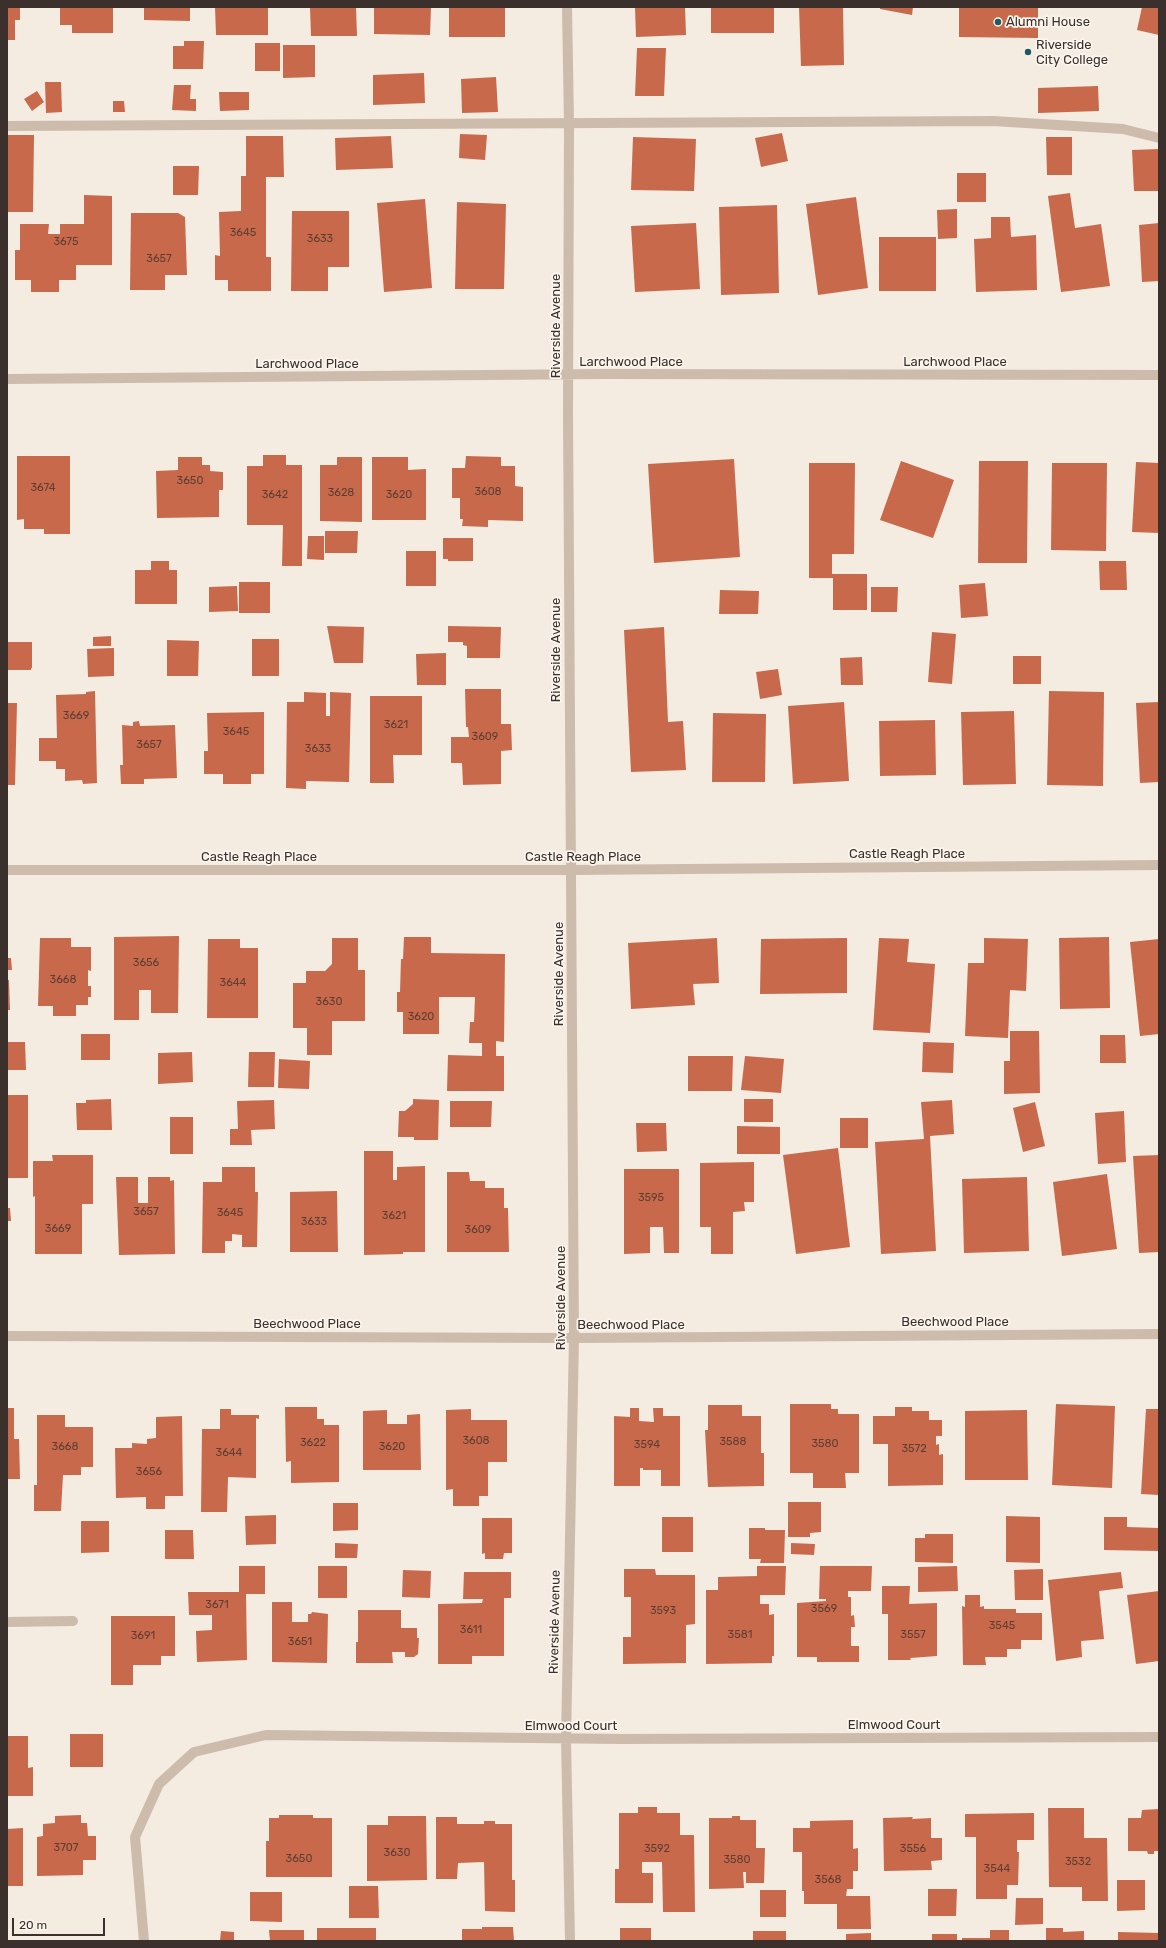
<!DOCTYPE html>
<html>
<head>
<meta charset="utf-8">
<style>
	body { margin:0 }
	#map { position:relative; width:1166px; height:1948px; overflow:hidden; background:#f4ebe1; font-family:Rubik,sans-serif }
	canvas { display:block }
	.frame { position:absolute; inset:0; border:8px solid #3b302b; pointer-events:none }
	.scale { position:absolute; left:12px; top:1918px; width:93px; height:18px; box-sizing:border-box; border:2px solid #3b302b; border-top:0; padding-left:5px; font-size:12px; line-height:14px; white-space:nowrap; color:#3b302b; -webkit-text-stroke:3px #fbf5ee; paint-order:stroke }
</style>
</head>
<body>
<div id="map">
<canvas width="1166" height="1948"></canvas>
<div class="frame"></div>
<div class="scale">20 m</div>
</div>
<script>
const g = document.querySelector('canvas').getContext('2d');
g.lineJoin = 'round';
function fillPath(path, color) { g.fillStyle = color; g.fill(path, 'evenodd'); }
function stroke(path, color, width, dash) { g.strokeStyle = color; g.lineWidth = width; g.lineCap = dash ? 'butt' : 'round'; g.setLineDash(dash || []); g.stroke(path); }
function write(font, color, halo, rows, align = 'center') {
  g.font = font + ' Rubik,sans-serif'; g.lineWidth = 3.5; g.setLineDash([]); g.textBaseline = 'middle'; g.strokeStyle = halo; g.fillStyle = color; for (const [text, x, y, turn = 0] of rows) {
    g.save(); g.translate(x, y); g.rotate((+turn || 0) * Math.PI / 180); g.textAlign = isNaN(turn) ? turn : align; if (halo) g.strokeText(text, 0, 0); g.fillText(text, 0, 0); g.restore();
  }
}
fillPath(new Path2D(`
	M7,7H20V20H15V40H7Z
	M60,7H113V33H72V25H60Z
	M144,7H190V21L144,20Z
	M215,7H268V35H216Z
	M310,7H356L357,36H311Z
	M374,7H431L430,35L374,34Z
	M449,7H505V37H449Z
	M635,7H685L686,35L636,37Z
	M711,7H774V33H711Z
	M799,7H843L844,65L801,66Z
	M880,7H913L912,15L880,9Z
	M959,7H1038V38L959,37Z
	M1142,7H1159V35L1137,30Z
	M184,41H204L203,69H173V46H184Z
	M255,43H280V71H255Z
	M283,45H315V77L283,78Z
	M637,48H666L664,96H635Z
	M424,73L425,103L373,105V75Z
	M496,77L498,112L462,113L461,79Z
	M45,82H61L62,112L46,113Z
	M174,85H191L190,99H196V111L172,110Z
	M1098,86L1099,111L1038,113V88Z
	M37,91L44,102L32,111L24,99Z
	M219,92H249V110L220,111Z
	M113,101H124L125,112H113Z
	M782,133L788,161L761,167L755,138Z
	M460,134L487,135L485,160L459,158Z
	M7,135H34L33,212H7Z
	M246,136H283L284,177H266V257H271V291H228V280H215V255L220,256L219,212L241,211V176H246Z
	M391,136L393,168L336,170L335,138Z
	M633,137L696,139L694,191L631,190Z
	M1046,137H1072V175H1047Z
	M1159,149V191H1134L1132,150Z
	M173,166H199L198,195H173Z
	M957,173H986V202H957Z
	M1070,193L1075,228L1101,224L1110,286L1061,292L1048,196Z
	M84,195L112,196V265H76V280H59V292H31V280H15V250H20V224H49L48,234H60V224H84Z
	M856,197L868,288L818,295L806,204Z
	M425,199L432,288L384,292L377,203Z
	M457,202L506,204L504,289H455Z
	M777,205L779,293L721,295L719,207Z
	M957,209V238L938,239L937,210Z
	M292,211H349V267H328V291H291Z
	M131,213H178L185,217L187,275H165V290H130Z
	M991,217H1010L1011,237L1036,235L1037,290L976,292L974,239L991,238Z
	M696,223L700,289L635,292L631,226Z
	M1159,223V281L1142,282L1139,225Z
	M879,237H936V291H879Z
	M263,455H286V465H302V566H282L283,525H247V466H263Z
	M17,456H70V534H44V529H24V519L17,520Z
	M466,456L501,457V466H515V486L523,487V521L488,520V527L462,526L463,519H460V498H452V468H465Z
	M178,457H202V465H210V471L223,472V490H219V517L157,518L156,471L178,470Z
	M337,457H362V522L320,521V465H337Z
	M372,457H408V470L426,469V520H372Z
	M734,459L740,557L654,563L648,464Z
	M901,461L954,480L933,538L880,520Z
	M979,461H1028L1027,563H978Z
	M1136,462L1159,463V533L1132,532Z
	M809,463H855L854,554H832V574H867V610H833V578H809Z
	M1052,463H1107L1106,551L1051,550Z
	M325,531H358L357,553H325Z
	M308,536H324V560L307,559Z
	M443,538H473V561H448V559H443Z
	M406,551H436V586H406Z
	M151,561H169V570H177V604H135V570H151Z
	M1099,561H1126L1127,590H1100Z
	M239,582H270V613H239Z
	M985,583L988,616L961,618L959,585Z
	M237,586L238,611L209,612V587Z
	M871,587H898L897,612H871Z
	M720,590L759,591L758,614H719Z
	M327,626L364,627L363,663H334Z
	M448,626L501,627L500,658H467V646L463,645V642H448Z
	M664,627L668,722L683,721L686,770L631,772L624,630Z
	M932,632L956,634L952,684L928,682Z
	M111,636V646H93V637Z
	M252,639H279V676H252Z
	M167,640L199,641L198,676H167Z
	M7,642H32V668H31V670H7Z
	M114,648V676L88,677L87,649Z
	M446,653V685H417L416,654Z
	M1013,656H1041V684H1013Z
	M862,657L863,685H841L840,658Z
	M778,669L782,695L760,699L756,672Z
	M465,689H501V724H511L512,750L501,751V784L463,785L462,763H451V737H469L468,727H466Z
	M95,691L97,783L83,784L82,780L65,781V769H56V761H39V738H57L56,695L86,694V692Z
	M1049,691L1104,692L1103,786L1047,785Z
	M304,692L326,693V716H330V692L351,693L349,782L306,781V789L286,788L287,702H304Z
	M370,696H422V755H393L394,783H370Z
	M844,702L849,781L793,784L788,706Z
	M1159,702V782L1140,783L1136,703Z
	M7,703H17L15,785H7Z
	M1014,711L1016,784L963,785L961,712Z
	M264,712V774H251V784H223V774H204V751H208L207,713Z
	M713,713L766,714L765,782H712Z
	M935,720L936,775L880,776L879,721Z
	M139,721L140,726L175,725L177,778L144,779V784H121L120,765H123L122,725L133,726V722Z
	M179,936L178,1013H151V990H139V1020H114V937Z
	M404,937H431V953L505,954L504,1042L496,1041V1056H504V1091H447L448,1055L482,1056V1043H469L470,1022H474L475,997H439V1034H403V1012H397V992H400L401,959H403Z
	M1109,937L1110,1008L1060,1009L1059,938Z
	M40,938H71V947H91V971L88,970V986H91V997H88V1005H76V1016H53V1006H38Z
	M332,938H358V970H365V1021H332V1055H307V1028H293V983H306V971H325L332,964Z
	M717,938L719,983L693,984L695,1005L631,1009L628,943Z
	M847,938V993L760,994L761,939Z
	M879,938L909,939L907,962L935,964L930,1033L873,1030Z
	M984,938L1028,939L1026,991L1010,990L1008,1038L965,1036L968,963H984Z
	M208,939H240V948H258V1018H207Z
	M1159,939V1034L1140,1036L1130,942Z
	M7,958H11L12,970H7Z
	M7,980H9L10,1010H7Z
	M1010,1031H1039L1040,1093L1004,1094V1061H1010Z
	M81,1034H110V1060H81Z
	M1100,1035H1125L1126,1063H1100Z
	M7,1042H25L26,1070H7Z
	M923,1042L954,1043L953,1073L922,1072Z
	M192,1052L193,1082L158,1084V1053Z
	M249,1052H275L274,1087H248Z
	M688,1056H733L732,1091H688Z
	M745,1056L784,1059L781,1093L741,1090Z
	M279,1059L310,1061L309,1089L278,1088Z
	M7,1095H28V1178H7Z
	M111,1099L112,1130H77L76,1103H86V1100Z
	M413,1099L439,1100L438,1140H414V1137H398L399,1111H405L413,1104Z
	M744,1099H773V1122H744Z
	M274,1100L275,1129L251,1130L252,1145H230V1129H238L237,1101Z
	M952,1100L954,1134L930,1136L936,1251L881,1254L875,1142L924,1139L921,1102Z
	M450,1101H492L491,1127H450Z
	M1035,1102L1045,1146L1023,1152L1013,1108Z
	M1124,1111L1126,1162L1098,1164L1095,1113Z
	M170,1117H193V1154H170Z
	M840,1118H868V1148H840Z
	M636,1123H666L667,1151L637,1152Z
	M737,1126L780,1127V1154H737Z
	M838,1148L850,1247L796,1254L783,1155Z
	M364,1151H393V1180H397V1167L425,1166V1252H403V1254L364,1255Z
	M52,1155H93V1204H82V1254H35V1196L33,1197V1161H53Z
	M1159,1155V1252L1139,1253L1133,1156Z
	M754,1162V1202H744L745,1211L733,1212V1254H711V1227H700V1163Z
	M222,1167H255V1192H258L257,1247H242V1235L232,1234V1241H225V1253H202L203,1182H222Z
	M624,1169H679V1253H664L663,1227H650V1253L624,1254Z
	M447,1172H469L470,1181H485V1188H504V1208H508L509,1252H447Z
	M1107,1174L1117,1249L1062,1256L1053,1182Z
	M116,1177H138V1203H148V1177H170V1181L174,1180L175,1254L119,1255Z
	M1027,1177L1029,1251L964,1253L962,1179Z
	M337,1191L338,1252H290V1192Z
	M7,1208H10L11,1221H7Z
	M790,1404H831V1409H838V1414H859V1473H845L846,1488H813V1473H790Z
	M1056,1404L1115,1406L1112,1488L1052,1485Z
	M708,1405H742V1416H761V1453H764V1486L708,1487L705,1430H708Z
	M285,1407H317V1419H324V1425H339V1482L291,1483V1461L286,1462Z
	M895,1407H912V1411H929V1420H942V1436H936V1445L939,1444V1455L943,1454V1485L888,1486V1444H873V1416H895Z
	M7,1408H14V1439H19L20,1479H7Z
	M630,1408H639V1421L654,1422L653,1408H663V1416H680V1486H661V1470H643V1468H640V1486H614V1416L630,1417Z
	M220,1409H231V1415H259V1419L256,1418V1478L228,1477L227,1512H201L202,1429H220Z
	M471,1409V1420H507V1462H488V1496H479V1506H453V1489L446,1490V1410Z
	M1146,1409H1159V1495L1141,1494Z
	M387,1410V1424H407V1415L420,1414L421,1470H363V1411Z
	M1027,1410L1028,1480H965V1411Z
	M37,1415H65V1427H93V1467H81V1475H63L61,1511H34V1485H37Z
	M182,1416L183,1496H165V1509H146V1497L116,1498L115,1448H132V1443L147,1444V1439L156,1438V1417Z
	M788,1502H821V1532L810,1533V1537H788Z
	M333,1503H358V1530L333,1531Z
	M276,1515V1544L246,1545L245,1516Z
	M1006,1516L1040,1517V1563L1006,1562Z
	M662,1517H693V1552H662Z
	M1104,1517H1127V1527L1159,1528V1551L1104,1550Z
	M482,1518H512V1553H504L503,1559H485V1553L482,1554Z
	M81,1521H109V1552L81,1553Z
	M749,1528H765V1530H785L784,1563H760L761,1559H749Z
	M165,1530H193L194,1559H165Z
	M925,1534H953V1563L915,1562V1538H925Z
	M335,1543L358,1544L357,1558H335Z
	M791,1543L815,1544L814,1555L791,1554Z
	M239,1566H265V1594H246L247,1660L197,1662L196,1631L212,1630V1615H189L188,1592H239Z
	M318,1566H347V1598H318Z
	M757,1566H786L785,1595H760V1604H769V1615L774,1614V1656H772V1663L706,1664V1590H718V1577L757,1576Z
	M820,1566H872L871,1591H848V1597H851V1616L854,1615L855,1627H851V1646H859V1662H817V1657H797V1603L826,1601V1599H819Z
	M957,1566L958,1591L918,1592V1567Z
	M624,1569H655L656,1575H695V1624L686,1625V1663L623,1664V1637H631V1597H624Z
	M1043,1569V1600H1015L1014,1570Z
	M403,1570L431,1571L430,1598L402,1597Z
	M464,1572H511V1598H504V1656H472V1664H438V1604L482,1603L483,1599H463Z
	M1121,1572L1123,1588L1099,1591L1104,1639L1081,1641L1082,1657L1056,1661L1048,1580Z
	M882,1586H910L909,1604L937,1603V1656L910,1658L911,1660H888V1614H882Z
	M1159,1591V1661L1136,1664L1127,1595Z
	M965,1595H980V1607L984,1606V1609H1016V1613H1042V1640H1021V1649H1007V1657H985L986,1665H963L962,1606L965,1607Z
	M272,1602H292V1622H308V1614H311L312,1612L328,1614L327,1663L272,1662Z
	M358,1610H401V1628H417V1638H419L418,1654L414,1657H405V1652H392L393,1663H356V1642H358Z
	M111,1616H175V1656H161V1665H133V1685H111Z
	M70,1734H103V1767H70Z
	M7,1736H28V1768L33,1767V1796H7Z
	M638,1807H657V1813H680V1835H694L695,1912H663L662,1862H642V1873H653V1903H615V1869H619V1813H638Z
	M1048,1808H1084V1838H1107L1108,1901H1082V1887H1049Z
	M1159,1809V1851H1154V1854H1148L1147,1851H1128V1818H1141L1142,1810Z
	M1034,1813V1840H1017V1852H1019L1018,1885H1007V1899H976V1837H965V1814Z
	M81,1815V1823H87L88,1836H96V1860H83V1875L37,1876V1837L43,1836V1824L55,1823V1816Z
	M279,1815H313V1818H332V1877H266V1841H269V1818H279Z
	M388,1816H426L427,1880L367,1881V1825H388Z
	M732,1816H740V1820H756V1848H765L764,1883H746V1872H743L744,1888L709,1889V1818H732Z
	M436,1817H457V1824H484V1821H495V1824H512V1880H515V1912L485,1911L484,1862L458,1863L457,1879H436Z
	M913,1817L912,1819L931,1818V1838H942V1860L931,1861L932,1870L884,1871L883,1818Z
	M853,1820V1849L858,1848V1871H853V1889H847L846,1896H870L871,1929H837V1904H804V1891H802V1852H793V1828H810V1821Z
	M23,1828V1886H7V1829Z
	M1117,1880H1145V1910L1117,1911Z
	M349,1886H378L379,1918H349Z
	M928,1889H957L956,1916H928Z
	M760,1890H786V1917H760Z
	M250,1892H282V1922L250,1921Z
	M1016,1898H1043V1924L1015,1925Z
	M482,1927H513L514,1941H462V1929H482Z
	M317,1928H376V1941H317Z
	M620,1928H651V1941H620Z
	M1046,1928H1063V1932L1084,1931V1941H1046Z
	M269,1930H304V1941H270Z
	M990,1930H1009V1941H962V1938H990Z
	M221,1931L234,1932V1941H220Z
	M753,1931H786V1941H753Z
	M1118,1932L1159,1933V1941H1118Z
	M871,1933V1941H846V1934Z
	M932,1934H957V1941H932Z`), '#c8694b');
stroke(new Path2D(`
	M7,126L993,121L1123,129L1159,138
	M7,1622L73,1621`), '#cdbbac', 10);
stroke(new Path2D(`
	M567,7L569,123L568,415L574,1338L566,1739L570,1941
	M7,379L606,374L1159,375
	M7,870H571L1159,865
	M7,1336L574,1338L1159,1334
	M144,1941L135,1837L159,1784L194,1752L266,1735L621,1739L1159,1737`), '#cdbbac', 10);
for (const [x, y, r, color] of [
	[998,22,4,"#1f5a5e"],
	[1028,52,4,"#1f5a5e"]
]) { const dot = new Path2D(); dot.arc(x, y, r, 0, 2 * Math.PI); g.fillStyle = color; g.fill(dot); stroke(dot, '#fbf5ee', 1.5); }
write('11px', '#5e3e33', null, [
	["3645",243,233],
	["3633",320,239],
	["3675",66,242],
	["3657",159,259],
	["3650",190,481],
	["3674",43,488],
	["3608",488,492],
	["3628",341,493],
	["3642",275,495],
	["3620",399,495],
	["3669",76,716],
	["3621",396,725],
	["3645",236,732],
	["3609",485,737],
	["3657",149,745],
	["3633",318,749],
	["3656",146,963],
	["3668",63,980],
	["3644",233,983],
	["3630",329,1002],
	["3620",421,1017],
	["3595",651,1198],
	["3657",146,1212],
	["3645",230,1213],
	["3621",394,1216],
	["3633",314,1222],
	["3669",58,1229],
	["3609",478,1230],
	["3608",476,1441],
	["3588",733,1442],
	["3622",313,1443],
	["3580",825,1444],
	["3594",647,1445],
	["3668",65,1447],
	["3620",392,1447],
	["3572",914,1449],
	["3644",229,1453],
	["3656",149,1472],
	["3671",217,1605],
	["3569",824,1609],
	["3593",663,1611],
	["3545",1002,1626],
	["3611",471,1630],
	["3581",740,1635],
	["3557",913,1635],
	["3691",143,1636],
	["3651",300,1642],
	["3707",66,1848],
	["3592",657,1849],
	["3556",913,1849],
	["3630",397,1853],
	["3650",299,1859],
	["3580",737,1860],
	["3532",1078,1862],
	["3544",997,1869],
	["3568",828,1880]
]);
write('13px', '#3b302b', '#fbf5ee', [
	["Alumni House",1006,22],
	["Riverside",1036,45],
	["City College",1036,60]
], 'left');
write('13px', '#3b302b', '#fbf5ee', [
	["Riverside Avenue",556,326,-90],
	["Larchwood Place",631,362],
	["Larchwood Place",955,362],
	["Larchwood Place",307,364],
	["Riverside Avenue",556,650,-90],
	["Castle Reagh Place",907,854],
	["Castle Reagh Place",259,857],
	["Castle Reagh Place",583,857],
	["Riverside Avenue",559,974,-90],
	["Riverside Avenue",561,1298,-90],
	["Beechwood Place",955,1322],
	["Beechwood Place",307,1324],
	["Beechwood Place",631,1325],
	["Riverside Avenue",555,1622,-89],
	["Elmwood Court",894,1725],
	["Elmwood Court",571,1726]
]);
</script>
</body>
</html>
